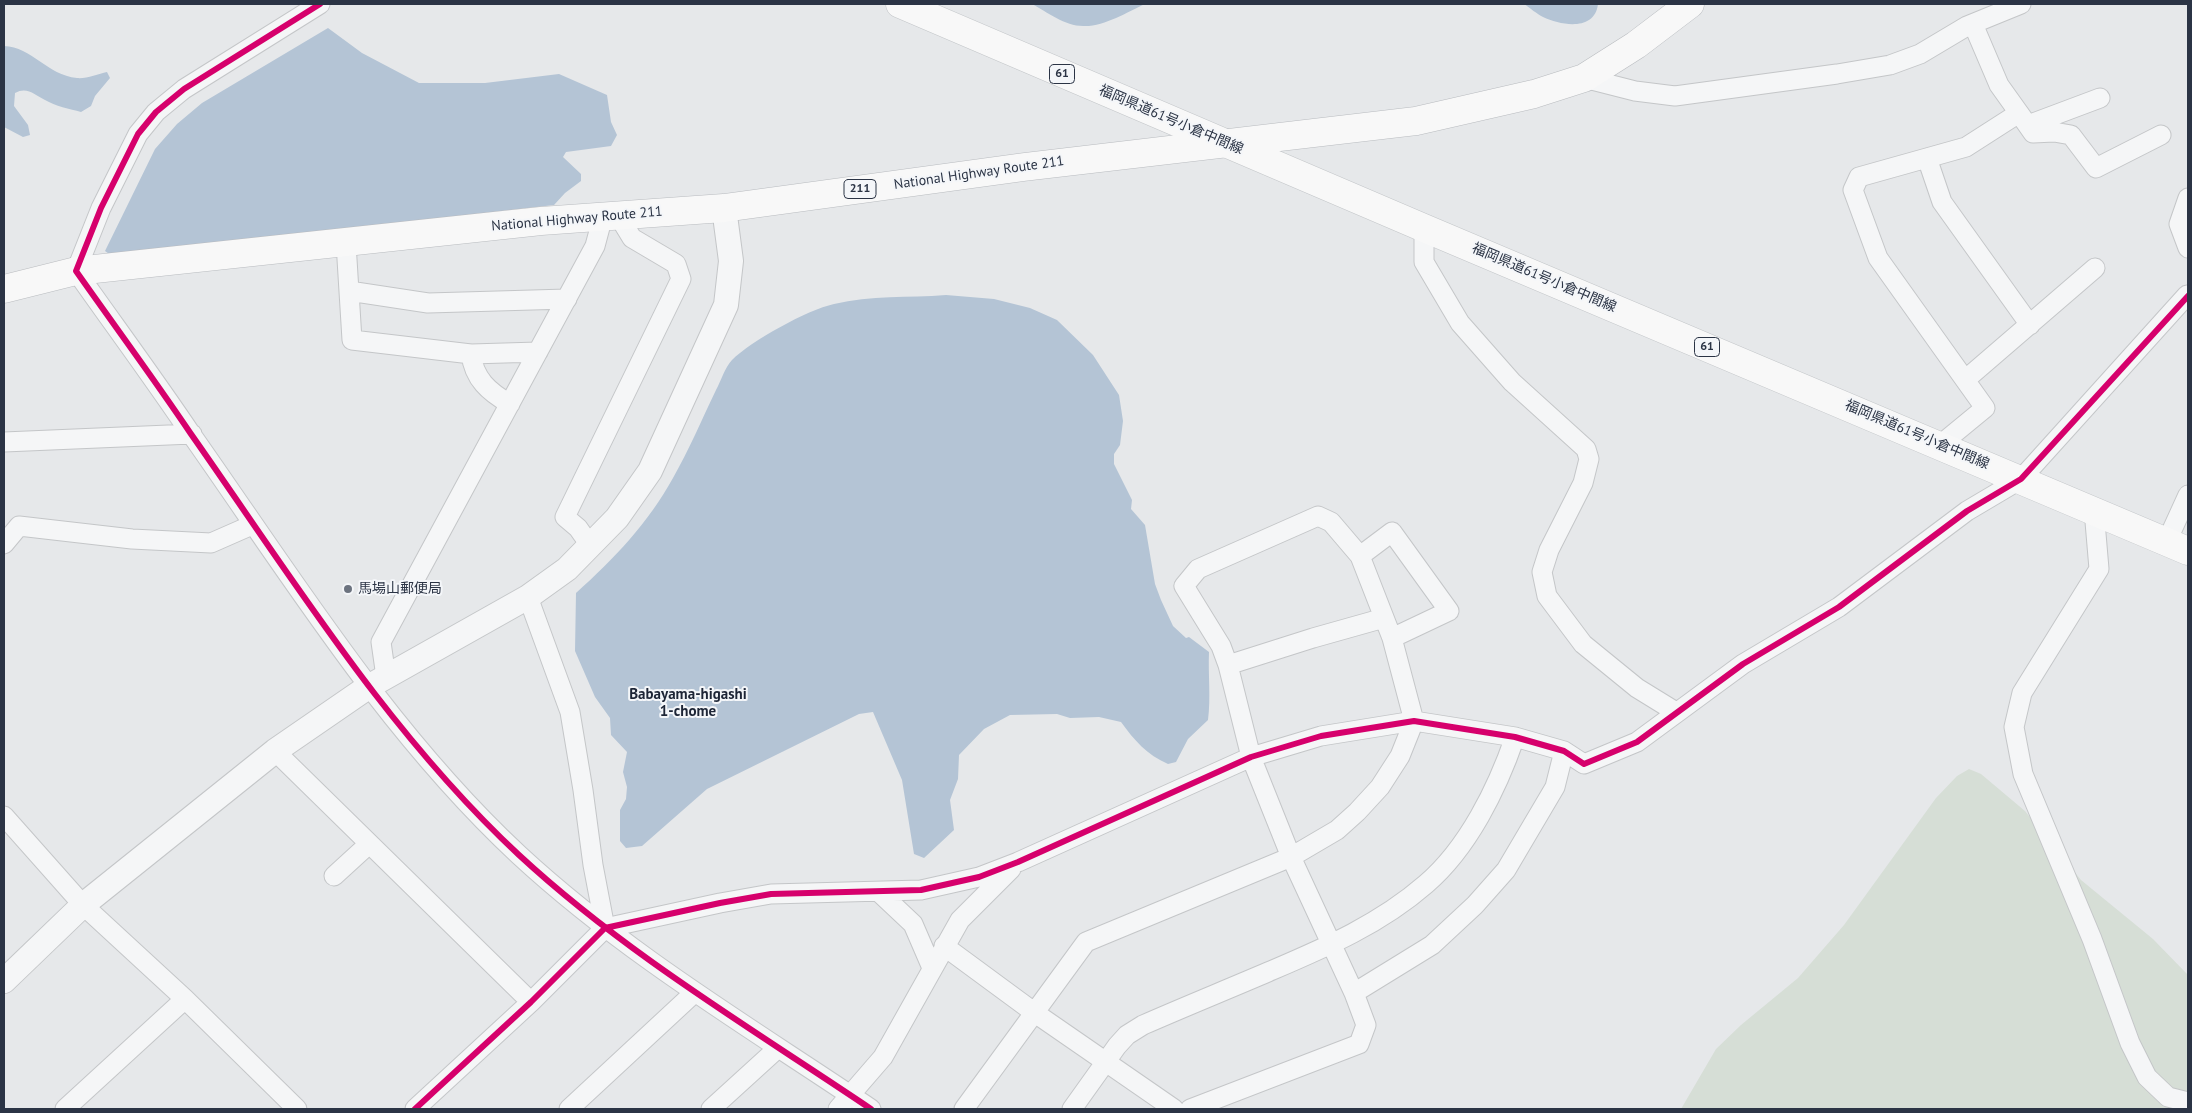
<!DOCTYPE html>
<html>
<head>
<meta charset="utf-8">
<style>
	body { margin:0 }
	#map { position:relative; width:2192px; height:1113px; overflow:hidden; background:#e6e8ea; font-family:"PT Sans",sans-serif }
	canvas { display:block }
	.frame { position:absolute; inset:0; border:5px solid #2b3445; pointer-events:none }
</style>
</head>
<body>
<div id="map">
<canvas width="2192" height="1113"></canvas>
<div class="frame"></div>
</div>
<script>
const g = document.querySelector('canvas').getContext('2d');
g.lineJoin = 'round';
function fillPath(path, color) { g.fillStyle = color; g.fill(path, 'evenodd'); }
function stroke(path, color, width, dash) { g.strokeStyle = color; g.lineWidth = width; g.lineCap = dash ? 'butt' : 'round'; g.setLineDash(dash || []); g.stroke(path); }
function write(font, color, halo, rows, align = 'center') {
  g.font = font + ' "PT Sans","Noto Sans JP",sans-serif'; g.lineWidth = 4; g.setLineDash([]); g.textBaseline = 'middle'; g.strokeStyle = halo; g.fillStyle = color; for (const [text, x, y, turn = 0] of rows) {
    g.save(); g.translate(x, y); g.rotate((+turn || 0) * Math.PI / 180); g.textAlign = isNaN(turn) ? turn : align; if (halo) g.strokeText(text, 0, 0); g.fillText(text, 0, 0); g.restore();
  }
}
fillPath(new Path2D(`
	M1969,769L1981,774L2025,811L2081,880L2153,939L2188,975V1109H1681L1716,1049L1741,1025L1798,978L1844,925L1936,798L1957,776Z`), '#d6ded6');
fillPath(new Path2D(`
	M1032,4H1145C1127,12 1104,27 1083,26C1065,26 1047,12 1032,4Z
	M1524,4H1598C1595,31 1562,26 1543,17C1537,14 1530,8 1524,4Z
	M328,28L362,53L419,83H485L559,74L607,95L611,122L617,135L611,146L566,152L563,157L581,174V181L565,193L554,205L112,256L105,251L155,149L177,124L202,103Z
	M4,46C32,47 47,75 77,78C86,79 98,74 107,72L110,78L95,96L91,106L81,112C70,109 55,106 45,100C35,95 27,86 15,93L14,106L28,125L30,135L23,137L4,127Z
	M946,295L994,299L1030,308L1057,320L1093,355L1119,395L1123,421L1120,445L1114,454V464L1132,500L1131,509L1145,525L1155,584L1161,600L1173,626L1186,638L1189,637L1209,652C1208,675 1211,697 1208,720L1188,739L1176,762L1168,764C1147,755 1134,740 1121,722L1099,717L1070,718L1057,714L1010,715L984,729L959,755L958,779L950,800L954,830L924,858L914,854L902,780L873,712L859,714L707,789L642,846L626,848L620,841V810L626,799L627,787L623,772L627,752L611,735L610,718L595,697L575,651L576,593C614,559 648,523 673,478C689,450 702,419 716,390C721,381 725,367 732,360C751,341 807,310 834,304C871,295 908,298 946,295Z`), '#b4c4d5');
const minor = new Path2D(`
	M320,4L184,89L156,112L138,134L101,208L76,271C114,325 154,379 191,434C293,579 388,733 519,855C626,954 751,1028 871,1109
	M1584,78L1635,91L1675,96L1837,74L1890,65L1920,54L1967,26L2021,4
	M2019,113L2033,133L2054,132L2071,135L2096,168L2161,135
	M2028,125L2100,98
	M1927,158L1942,202L2030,325
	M2188,198L2179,224L2188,248
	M1424,228V262L1460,323L1512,382L1586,449L1589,459L1583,483L1549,550L1542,572L1547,596L1583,644L1637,688L1676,712
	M346,243L352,340L471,354L538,352
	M349,291L428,303L567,299
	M471,354C474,379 489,392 510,404
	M1965,380L2095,268
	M4,442L192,434
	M1940,445L1985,408L1878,258L1853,190L1859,177L1966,147L2019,113L1999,85L1973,24
	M2094,510L2099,569L2022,693L2014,727L2023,774L2092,939L2130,1043L2147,1077L2168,1097L2188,1102
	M2167,541L2188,495
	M4,544L19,526L132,539L211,543L252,525
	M590,545L578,528L565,517L681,279L676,264L632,238L618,215
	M1360,556L1392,532L1449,611L1392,638
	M528,597L570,712L583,790L593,865L605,928
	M1228,665L1313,638L1384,618
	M386,677L381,642L595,246L603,216
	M275,751L531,1002
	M4,816L83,905L185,999L297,1109
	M334,876L369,844
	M879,892L913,924L932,968
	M944,946L1035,1013L1174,1109
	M1354,993L1432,945L1475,905L1506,870L1555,787L1564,751
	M65,1109L185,999
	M415,1109L531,1002L605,928L720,903L771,894L921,890L979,877L1018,862L1251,757L1321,736L1414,721L1515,737L1564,751L1584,764L1637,742L1743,664L1839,607L1967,511L2021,479L2187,295
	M569,1109L694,993
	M711,1109L778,1048
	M838,1109L883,1057L960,920L1011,869
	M964,1109L1086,942L1291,857L1337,830L1357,812L1380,787L1400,756L1414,721L1392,638L1360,556L1331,522L1318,516L1198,569L1184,586L1221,646L1228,665L1251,757L1291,857L1354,993L1366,1025L1359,1044L1190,1109
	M1072,1109L1117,1046L1127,1035L1143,1025C1184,1007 1226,990 1268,972C1324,948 1379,925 1426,884C1468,848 1497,789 1515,737`);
const tertiary = new Path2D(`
	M4,981L83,905L275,751L368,687L528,597L567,569L617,518L650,471L726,305L731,261L724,208`);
const primary = new Path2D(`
	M900,4L1424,228L2188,551`);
const trunk = new Path2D(`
	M4,289L76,271L541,221L724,208L1024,167L1416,121L1534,94L1584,78L1636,45L1690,4`);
stroke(minor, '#c4c6c8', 21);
stroke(tertiary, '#c4c6c8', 26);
stroke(primary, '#c2c5c8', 29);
stroke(trunk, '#b8bbbf', 29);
stroke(minor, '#f5f6f7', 19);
stroke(tertiary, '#f5f6f7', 24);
stroke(primary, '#f8f8f8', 28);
stroke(trunk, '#f8f8f8', 28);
stroke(new Path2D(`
	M320,4L184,89L156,112L138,134L101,208L76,271C114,325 154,379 191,434C293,579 388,733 519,855C626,954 751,1028 871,1109
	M415,1109L531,1002L605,928L720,903L771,894L921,890L979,877L1018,862L1251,757L1321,736L1414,721L1515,737L1564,751L1584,764L1637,742L1743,664L1839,607L1967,511L2021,479L2188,296`), '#d6006c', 6);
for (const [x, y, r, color] of [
	[348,589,5,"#6c737f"]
]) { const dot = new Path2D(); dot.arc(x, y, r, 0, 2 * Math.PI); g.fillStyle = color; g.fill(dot); stroke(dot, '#f4f6f9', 2); }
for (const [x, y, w] of [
	[1062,74,25],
	[860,189,32],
	[1707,347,25]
]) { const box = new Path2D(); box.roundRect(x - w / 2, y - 9.5, w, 19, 4); g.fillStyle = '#f4f6f9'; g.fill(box); stroke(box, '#2b3445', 1); }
write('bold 12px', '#2b3445', null, [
	["61",1062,74],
	["211",860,189],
	["61",1707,347]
]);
write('14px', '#2b3445', '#f4f6f9', [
	["福岡県道61号小倉中間線",1171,120,23],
	["National Highway Route 211",979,173,-8],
	["National Highway Route 211",577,219,-5],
	["福岡県道61号小倉中間線",1544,278,23],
	["福岡県道61号小倉中間線",1917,435,23]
]);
write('14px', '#2b3445', '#f4f6f9', [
	["馬場山郵便局",358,589]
], 'left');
write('bold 15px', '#1d2536', '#f4f6f9', [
	["Babayama-higashi",688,695],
	["1-chome",688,712]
]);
</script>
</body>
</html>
